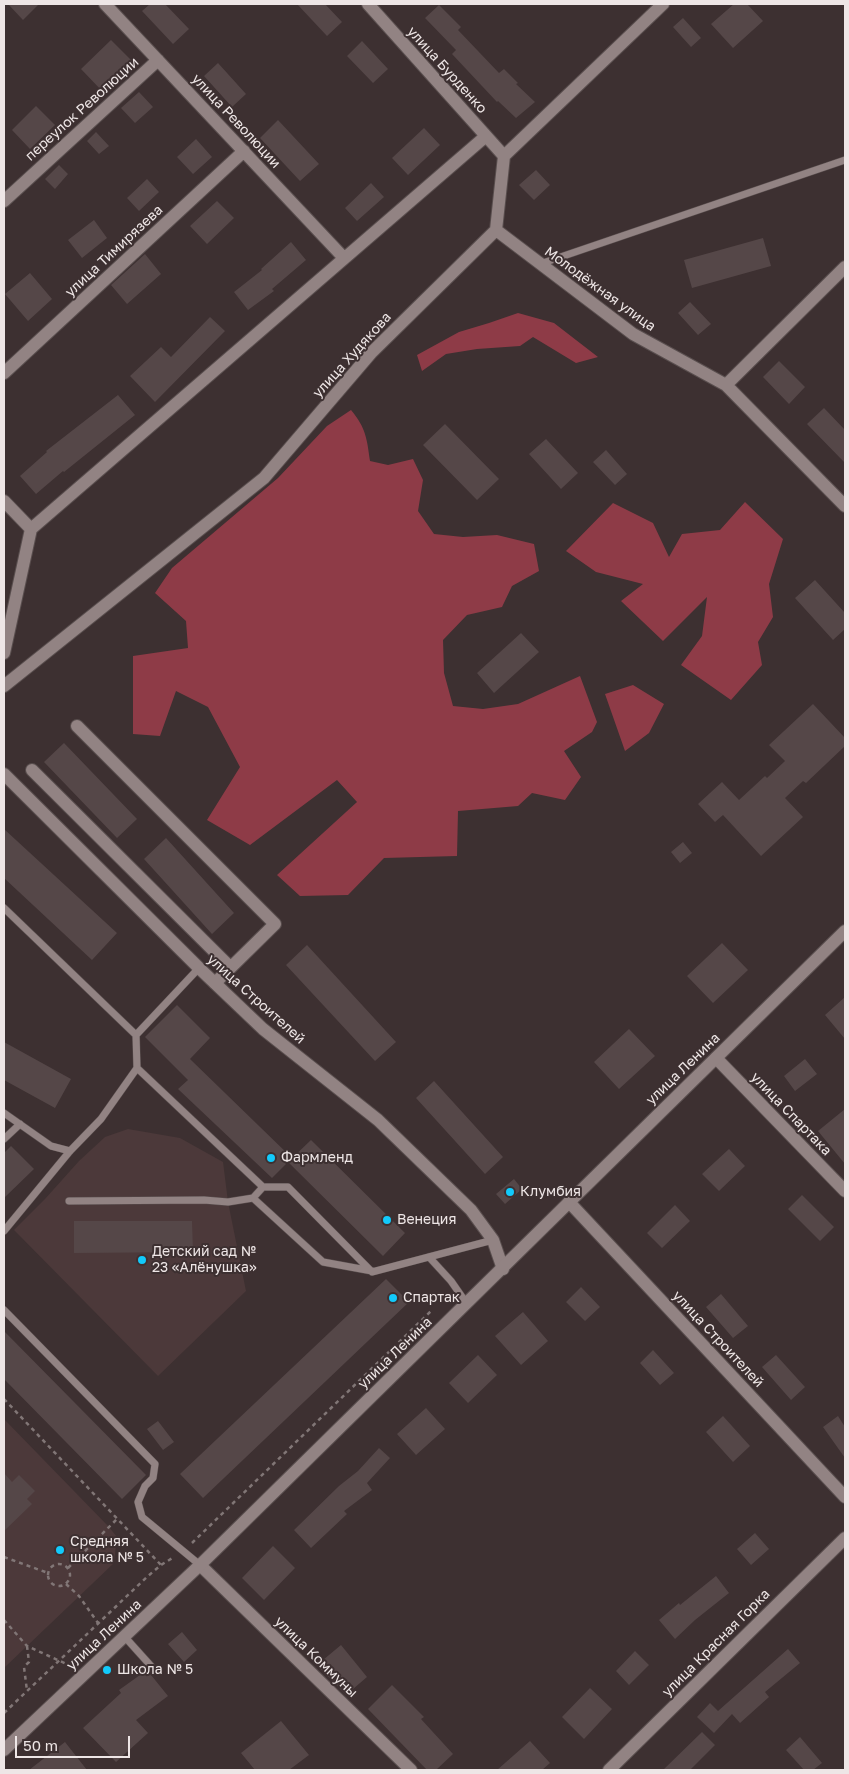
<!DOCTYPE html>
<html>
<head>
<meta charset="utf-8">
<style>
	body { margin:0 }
	#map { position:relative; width:849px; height:1774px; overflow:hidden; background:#3d3031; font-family:"Golos Text",sans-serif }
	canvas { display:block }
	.frame { position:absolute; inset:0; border:5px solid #eee6e6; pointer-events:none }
	.scale { position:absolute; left:15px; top:1736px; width:115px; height:22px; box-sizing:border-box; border:2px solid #eee6e6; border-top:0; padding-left:6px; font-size:15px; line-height:18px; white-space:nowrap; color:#eee6e6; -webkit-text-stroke:4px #3d3031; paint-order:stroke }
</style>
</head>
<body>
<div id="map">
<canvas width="849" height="1774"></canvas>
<div class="frame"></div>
<div class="scale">50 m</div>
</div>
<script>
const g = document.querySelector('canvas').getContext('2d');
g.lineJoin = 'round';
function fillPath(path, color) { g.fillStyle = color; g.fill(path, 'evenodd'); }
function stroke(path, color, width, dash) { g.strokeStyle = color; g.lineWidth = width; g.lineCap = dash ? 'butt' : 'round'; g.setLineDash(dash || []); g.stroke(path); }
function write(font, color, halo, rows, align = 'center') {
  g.font = font + ' "Golos Text",sans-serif'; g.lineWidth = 4; g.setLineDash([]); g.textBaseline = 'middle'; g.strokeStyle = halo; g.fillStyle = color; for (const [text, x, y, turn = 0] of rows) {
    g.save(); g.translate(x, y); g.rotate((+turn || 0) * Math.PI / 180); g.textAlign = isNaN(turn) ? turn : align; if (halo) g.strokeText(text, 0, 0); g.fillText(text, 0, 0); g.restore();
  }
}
fillPath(new Path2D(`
	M128,1129L180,1138L223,1162L228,1202L246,1291L158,1376L14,1230L45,1199L79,1161L105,1137Z
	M4,1419L109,1527L117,1537L114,1563L4,1668Z`), '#4c393a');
fillPath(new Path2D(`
	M518,313L554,323L598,357L576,363L533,337L520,346L477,349L446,354L422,371L417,355L459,332L489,323Z
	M351,410C366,428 367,439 370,461L388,465L413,459L423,480L418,511L434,534L463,537L497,535L534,544L539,571L512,586L502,607L467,615L443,640L444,673L453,706L483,709L518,704L580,676L597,722L592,732L564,751L581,777L565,800L532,793L518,806L458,811L457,856L384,858L348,895L300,896L277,875L357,802L337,780L250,845L207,820L240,767L208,707L176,691L160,736L133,734V656L188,648L186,621L155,593L172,568L278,478L327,426Z
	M745,502L783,539L769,584L773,617L758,642L762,665L731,700L681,665L702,636L707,597L663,641L621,601L643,584L596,572L566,551L613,503L653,523L669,557L682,534L720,530Z
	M633,685L664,704L649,733L625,751L605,694Z`), '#8e3b47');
fillPath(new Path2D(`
	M8,4H39L23,20Z
	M150,4H165L189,29L173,44L142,11Z
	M297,4H325L342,22L327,36Z
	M734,4H747L763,21L733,48L711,24Z
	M439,5L461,27L458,30L499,73L504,69L518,83L516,84L535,102L516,118L498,101L497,102L452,54L456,50L425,18Z
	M683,18L701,38L691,47L673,27Z
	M111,40L134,63L103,92L81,69Z
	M362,41L388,69L373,83L347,56Z
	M218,63L246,94L232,107L204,76Z
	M139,92L153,107L135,123L121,108Z
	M36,106L55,125L30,149L12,130Z
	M278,120L319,164L300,181L260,138Z
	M424,128L440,145L408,175L392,158Z
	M96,132L109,146L99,154L87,141Z
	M196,139L212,157L193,174L177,157Z
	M59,165L68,174L55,189L45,179Z
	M536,170L550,185L534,200L519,185Z
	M147,179L159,192L139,211L127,198Z
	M371,183L384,197L357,221L345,208Z
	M217,201L234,218L207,244L190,226Z
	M94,220L107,238L82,258L68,240Z
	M763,238L771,266L692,288L684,260Z
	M291,242L306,260L272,289L274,291L248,310L234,292L262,270L261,269Z
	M145,254L161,274L127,304L111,285Z
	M30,273L52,299L28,321L5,294Z
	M690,302L711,324L698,335L678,313Z
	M210,317L225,331L155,402L130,376L161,347L171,357Z
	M779,361L805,387L789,404L763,377Z
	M118,395L135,415L64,472L63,471L36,494L20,476L47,452L46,451Z
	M824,408L845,430V463L807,424Z
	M445,424L499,479L477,500L423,445Z
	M546,439L578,473L561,489L529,454Z
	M606,450L627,474L615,485L593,462Z
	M815,580L845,613V629L833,640L795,598Z
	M521,633L539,652L494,693L477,673Z
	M813,704L845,738V746L806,783L803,781L785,798L803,817L761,856L723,815L715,822L698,804L722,782L739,800L765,776L767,778L785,761L769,745Z
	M64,743L137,819L117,838L44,762Z
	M4,829L117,933L92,960L4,878Z
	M166,838L234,913L212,934L144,859Z
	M683,842L692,853L680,863L671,852Z
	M722,943L748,970L713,1003L687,976Z
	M307,945L396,1042L375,1061L286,965Z
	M845,997V1039L825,1015Z
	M177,1005L210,1038L190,1059L292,1158L272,1178L178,1089L188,1080L145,1037Z
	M629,1029L655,1056L619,1089L594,1062Z
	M4,1042L71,1079L55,1108L4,1080Z
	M805,1059L817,1074L795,1091L784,1076Z
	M434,1081L503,1157L485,1174L416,1098Z
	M845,1109V1164L818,1131Z
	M311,1140L405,1233L383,1256L288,1162Z
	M11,1146L34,1169L4,1198V1153Z
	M729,1149L745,1166L719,1191L702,1174Z
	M514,1179L522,1189L505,1204L496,1194Z
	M802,1195L834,1227L820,1241L788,1209Z
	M675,1205L690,1221L662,1248L647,1233Z
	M74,1221H192L193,1252L74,1253Z
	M386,1279L409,1302L203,1498L180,1474Z
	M581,1287L600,1307L585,1321L566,1302Z
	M721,1294L748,1326L733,1338L706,1307Z
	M523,1312L548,1341L521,1365L495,1336Z
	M4,1331L146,1475L122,1499L4,1379Z
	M653,1350L674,1373L660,1385L640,1363Z
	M478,1355L497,1375L468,1403L449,1383Z
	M776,1355L805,1387L791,1400L762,1367Z
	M426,1408L445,1429L416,1455L397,1434Z
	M723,1416L750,1446L733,1462L706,1432Z
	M838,1416L845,1427V1458L823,1427Z
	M158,1421L174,1442L163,1450L147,1429Z
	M379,1448L390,1458L367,1483L372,1490L344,1511L347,1514L311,1548L294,1530L339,1486L358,1471Z
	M4,1473L12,1482L19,1475L35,1491L27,1499L32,1504L4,1531Z
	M755,1533L769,1549L751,1565L737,1549Z
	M273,1546L295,1568L264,1600L242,1578Z
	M716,1576L729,1593L695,1620L675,1639L659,1620L679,1603L680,1605Z
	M182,1632L197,1650L184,1662L168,1644Z
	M341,1645L367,1677L346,1695L317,1665Z
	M788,1649L800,1663L765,1692L769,1697L740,1723L732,1714L714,1733L697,1717L710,1703L718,1711Z
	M635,1651L649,1665L629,1685L616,1671Z
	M147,1670L168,1696L136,1720L148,1733L116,1762L83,1728L121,1693L119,1690Z
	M392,1685L424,1717L421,1719L453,1754L436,1770H427L368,1709Z
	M590,1688L612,1709L584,1739L562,1717Z
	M281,1721L309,1755L289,1770H255L241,1753Z
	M702,1732L715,1745L690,1770H663Z
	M800,1737L822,1763L813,1770H804L786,1750Z
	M530,1741L550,1763L542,1770H497Z
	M65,1742L87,1770H29Z`), '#554748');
const service = new Path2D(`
	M540,264L845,160
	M4,908L136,1035
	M137,1068L263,1187H288L372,1272L493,1240
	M4,1113L51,1146L70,1151
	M4,1139L20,1124
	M253,1198L323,1262L372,1271
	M69,1201L204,1200L228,1202L253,1198L263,1187
	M4,1231L70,1151L101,1119L137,1068L136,1035L199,968
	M429,1257L451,1281L467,1304
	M4,1310L155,1464L153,1478L145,1486L138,1502L142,1517L200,1565
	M124,1636L151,1666`);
const minor = new Path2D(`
	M105,4L344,258
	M368,4L504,156
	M4,201L158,60
	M496,230L633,334L726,385L845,506
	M4,373L244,151
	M726,385L845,267
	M4,501L31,529L4,653
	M31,529L486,136
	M4,686L264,478L371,353L496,230L504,156L663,4
	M77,726L275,924L215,983
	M32,770L230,967
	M716,1058L845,1191
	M569,1202L845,1497
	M200,1565L411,1770
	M609,1770L845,1538`);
const tertiary = new Path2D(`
	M4,774L199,968L263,1029L378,1120L471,1210L493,1240L503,1269`);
const secondary = new Path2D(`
	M4,1750L200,1565L845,931`);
stroke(service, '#594e4e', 8);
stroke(minor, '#594e4e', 14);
stroke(tertiary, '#594e4e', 14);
stroke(secondary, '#594e4e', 14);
stroke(new Path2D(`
	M4,1399L161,1565
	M192,1543L431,1311
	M4,1557L48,1573
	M48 1575a11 11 0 1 1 22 0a11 11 0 1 1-22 0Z
	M68,1568L117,1519
	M66,1584L79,1596L98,1623
	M4,1620L27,1646L73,1667
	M27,1646L29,1662L24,1667L27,1691
	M4,1713L148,1576L161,1565L174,1557`), '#817676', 2.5, [4, 4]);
stroke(service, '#928383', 7);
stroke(minor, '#928383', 12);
stroke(tertiary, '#928383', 12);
stroke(secondary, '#928383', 12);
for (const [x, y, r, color] of [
	[271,1158,5,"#12cafb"],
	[510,1192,5,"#12cafb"],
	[387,1220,5,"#12cafb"],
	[142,1260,5,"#12cafb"],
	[393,1298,5,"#12cafb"],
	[60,1550,5,"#12cafb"],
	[107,1670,5,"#12cafb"]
]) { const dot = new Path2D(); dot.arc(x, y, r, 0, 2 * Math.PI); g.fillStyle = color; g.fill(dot); stroke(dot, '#3d3031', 2); }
write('14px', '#eee6e6', '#3d3031', [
	["улица Бурденко",447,70,48],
	["переулок Революции",82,109,-42],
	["улица Революции",236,121,47],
	["улица Тимирязева",114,251,-43],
	["Молодёжная улица",600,289,36],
	["улица Худякова",352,355,-48],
	["улица Строителей",256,999,42],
	["улица Ленина",683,1069,-44],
	["улица Спартака",791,1114,46],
	["улица Строителей",718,1339,47],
	["улица Ленина",395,1353,-44],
	["улица Ленина",104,1635,-43],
	["улица Красная Горка",716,1643,-45],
	["улица Коммуны",316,1657,44]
]);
write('14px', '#eee6e6', '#3d3031', [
	["Фармленд",281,1158],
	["Клумбия",520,1192],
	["Венеция",397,1220],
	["Детский сад №",152,1252],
	["23 «Алёнушка»",152,1268],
	["Спартак",403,1298],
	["Средняя",70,1542],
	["школа № 5",70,1558],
	["Школа № 5",117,1670]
], 'left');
</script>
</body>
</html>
